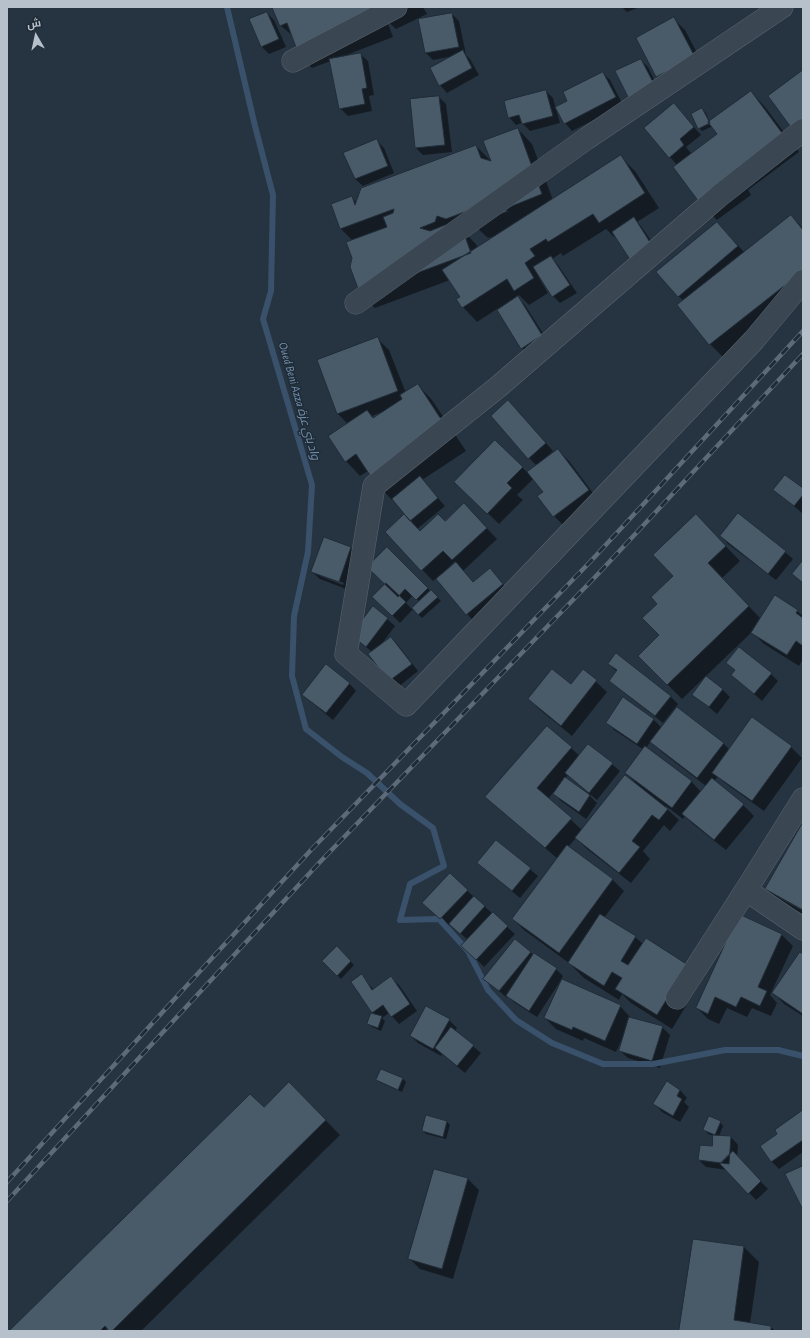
<!DOCTYPE html>
<html>
<head>
<meta charset="utf-8">
<style>
	body { margin:0 }
	#map { position:relative; width:810px; height:1338px; overflow:hidden; background:#263442; font-family:"Alegreya Sans",Cairo,sans-serif }
	canvas { display:block }
	.frame { position:absolute; inset:0; border:8px solid #b7c1cc; pointer-events:none }
	.north { position:absolute; left:16px; top:16px; width:40px; height:40px; -webkit-text-stroke:3px #1f2b37; paint-order:stroke; rotate:351deg; font-size:11px; font-weight:700; line-height:16px; text-align:center; color:#b7c1cc }
	.north::after { content:''; display:block; margin:auto; width:14px; height:18px; background:#b7c1cc; clip-path:polygon(50% 0,100% 100%,50% 72%,0 100%) }
</style>
</head>
<body>
<div id="map">
<canvas width="810" height="1338"></canvas>
<div class="frame"></div>
<div class="north">ش</div>
</div>
<script>
const g = document.querySelector('canvas').getContext('2d');
g.lineJoin = 'round';
function fillPath(path, color) { g.fillStyle = color; g.fill(path, 'evenodd'); }
function stroke(path, color, width, dash) { g.strokeStyle = color; g.lineWidth = width; g.lineCap = dash ? 'butt' : 'round'; g.setLineDash(dash || []); g.stroke(path); }
function write(font, color, halo, rows, align = 'center') {
  g.font = font + ' "Alegreya Sans",Cairo,sans-serif'; g.lineWidth = 3; g.setLineDash([]); g.textBaseline = 'middle'; g.strokeStyle = halo; g.fillStyle = color; for (const [text, x, y, turn = 0] of rows) {
    g.save(); g.translate(x, y); g.rotate((+turn || 0) * Math.PI / 180); g.textAlign = isNaN(turn) ? turn : align; if (halo) g.strokeText(text, 0, 0); g.fillText(text, 0, 0); g.restore();
  }
}
fillPath(new Path2D(`
	M273,7H423L427,14L396,29L387,21L393,37L344,56V57L360,54L368,61L374,95L369,96L372,111L348,116L340,108L331,61L312,68L301,57L293,36L281,26Z
	M622,7H640L627,12Z
	M267,13L274,20L286,47L269,54L262,47Z
	M452,14L459,21L466,55L470,59L479,75L447,93L440,85L453,56L433,60L426,53Z
	M674,19L685,30L705,68L668,88L657,77L637,38Z
	M641,60L648,67L661,94L617,72Z
	M603,73L610,80L623,105L572,131L565,123L569,102Z
	M546,91L553,98L560,123L530,131L522,123L516,125L509,117Z
	M751,92L765,107L799,152L748,190L751,195L717,220L702,205L677,165L670,157L674,104L701,135L686,147L692,154L719,134L713,126L702,131L699,128L702,109L706,113L710,122Z
	M439,97L446,104L452,152L423,155L416,148Z
	M518,129L532,144L553,200L621,157L635,171L659,208L637,222L641,226L660,254L616,236L614,237L606,229L563,256L561,253L552,259L558,265L577,293L560,303L553,296L539,275L538,276L548,293L529,305L519,295L517,297L525,305L549,343L529,355L522,348L497,309L477,322L463,307L461,298L450,280L375,308L360,294L353,258V241L341,229L352,198L357,203L476,146L493,163ZM476,227L488,238L498,235L478,249L476,244L464,232Z
	M376,140L384,148L394,173L363,186L355,179Z
	M791,216L803,228V297L725,359L710,344L679,305L684,301L678,296L717,223L745,253Z
	M378,339L389,350L406,393L418,385L432,400L466,451L422,480L445,506L417,529L420,532L445,522L475,516L497,539L463,571L474,583L490,569L510,592L474,622L437,578L433,581L386,532L412,521L393,499L392,500L378,485L368,471L360,476L346,461L348,424L337,413ZM382,412L374,418L372,416ZM454,562L456,563L450,568L449,567Z
	M516,409L553,451L544,459L545,460L558,450L569,461L599,501L565,527L554,516L544,493L533,479L517,495L523,500L499,524L456,482L495,441L528,473L537,466L529,458Z
	M775,490H803V511L802,513Z
	M710,530L740,561L722,578L761,619L797,611L803,616V659L799,666L764,644L752,632L682,699L667,684L661,635L659,604L674,576Z
	M721,536L785,552L793,559L776,580L728,544Z
	M324,539L351,548L358,555L346,589L320,579L312,572ZM320,574L344,583L343,585L320,576Z
	M387,549L441,601L422,618L413,609L400,623L374,597L386,584ZM413,595L420,602L412,609L406,603Z
	M374,608L395,626L381,645L391,638L398,645L418,671L397,688L372,652L352,635Z
	M616,655L671,697L678,704L663,723L618,688L610,680L617,672L609,664Z
	M583,670L607,692L572,736L540,710L529,699L571,685Z
	M771,674L778,681L762,701L732,675Z
	M706,677L723,690L730,697L717,714L693,694Z
	M349,683L356,691L333,720L311,702L303,695Z
	M677,709L724,744L730,750L791,747L802,758L764,811L725,783L718,777L714,781L743,805L754,816L726,850L694,825L685,816L683,819L666,806L665,807L679,820L670,831L664,825L643,851L650,859L631,883L587,849L576,838L568,847L613,880L624,891L604,918L635,937L643,944L688,966L702,980L672,1029L631,1003L622,994L619,1000L584,978L569,963L524,930L513,919L558,859L498,808L547,727L580,756L589,745L620,771L597,800L591,795L590,796L597,803L586,819L561,801L553,793L548,799L582,830L635,782L626,773L644,750L614,730L607,722L653,719L661,727L655,735L656,736ZM651,741L663,753L706,786L701,792L692,782L646,748ZM568,775L589,793L588,795L565,779Z
	M803,824V909L778,895V897L803,911V914L777,900L766,889Z
	M496,841L538,876L520,898L478,863Z
	M450,875L515,934L484,967L463,946L468,940L450,924L448,926L431,910Z
	M782,935L793,946L770,995L777,1003L771,1016L752,1008L747,1017L727,1008L719,1024L708,1019L697,1008Z
	M337,948L354,965L341,979L323,961Z
	M530,952L534,956L556,969L563,976L561,980L620,1006L631,1018L662,1027L670,1035L660,1068L628,1058L620,1051L624,1038L623,1037L616,1052L584,1038L583,1041L556,1029L545,1018L562,981L561,980L537,1017L515,1003L508,996L507,998L484,978Z
	M803,956V1016L784,1004L773,992Z
	M362,976L374,990L391,978L399,985L417,1011L399,1024L389,1013L382,1018L385,1021L381,1031L372,1027L368,1024L376,1015L372,1012Z
	M427,1007L449,1020L457,1028L455,1031L481,1053L465,1073L442,1054L441,1056L418,1043L411,1036Z
	M382,1070L403,1079L406,1082L402,1092L381,1083L378,1080Z
	M289,1083L340,1135L141,1331H111L108,1328L106,1329L108,1331H10L264,1108Z
	M680,1090L687,1098L684,1102L689,1107L680,1122L662,1112L655,1104Z
	M803,1112V1152L779,1169L771,1161Z
	M427,1116L447,1122L450,1125L446,1139L426,1134L423,1131Z
	M720,1122L723,1126L719,1136L731,1137L738,1145L737,1157L768,1189L756,1200L727,1170L706,1167L699,1160L712,1147L714,1136L708,1134L705,1130Z
	M435,1170L468,1179L479,1190L453,1279L420,1269L409,1258Z
	M694,1241L744,1247L759,1262L750,1324L771,1327L775,1331H680Z`), '#0007');
stroke(new Path2D(`
	M227,7L255,126L273,195L271,291L263,319L312,485L308,552L294,616L292,676L306,729L342,757L367,773L400,804L433,828L444,866L410,884L400,920L439,919L468,951L488,990L516,1020L552,1043L603,1064H653L725,1050H778L803,1056`), '#39516a', 6);
const building = new Path2D(`
	M272,7H376L300,58L287,23L280,26Z
	M267,12L279,39L261,47L249,19Z
	M452,13L459,47L425,53L418,19Z
	M674,17L695,57L656,77L636,38Z
	M463,50L472,68L439,86L430,68Z
	M361,53L367,88L362,89L365,104L339,109L329,59Z
	M641,59L655,86L629,99L615,71Z
	M803,70V123L793,130L768,96Z
	M603,72L616,97L564,124L555,107L567,101L563,92Z
	M546,90L553,116L522,124L519,115L508,118L504,101Z
	M751,91L785,137L702,206L673,167L717,134L708,122Z
	M439,96L445,145L415,148L410,99Z
	M674,103L694,127L680,139L684,145L669,158L644,128Z
	M702,108L710,123L698,129L691,114Z
	M518,128L542,194L502,210L508,211L472,224L467,211L446,219L437,216L435,222L420,228L430,231L445,225L448,233L462,228L471,253L360,294L350,267L352,258L346,242L387,227L383,217L393,213L394,209L340,229L331,204L352,196L355,205L361,188L476,145L481,158L491,161L483,141Z
	M377,139L388,166L355,179L343,153Z
	M621,155L645,193L599,223L593,214L548,242L546,239L530,249L535,256L525,263L534,278L514,291L507,279L462,308L456,299L460,297L442,270Z
	M791,215L803,230V271L709,345L677,305Z
	M634,217L653,247L631,261L612,232Z
	M717,222L738,246L678,297L656,272Z
	M551,256L570,285L552,297L533,267Z
	M518,296L542,335L521,349L497,310Z
	M378,337L398,391L337,414L317,360Z
	M418,384L452,436L377,486L356,454L345,462L328,436L367,410L373,418L402,399L400,395Z
	M508,400L546,443L528,459L491,416Z
	M495,440L523,467L507,483L512,488L487,514L454,482Z
	M558,449L589,490L553,517L537,496L543,492L527,472Z
	M785,475L803,488V495L794,506L773,490Z
	M420,476L438,498L410,521L392,499Z
	M464,503L487,528L452,560L443,551L421,571L385,532L404,514L420,531L438,514L445,521Z
	M738,513L786,551L768,574L720,536Z
	M696,514L726,546L708,563L749,606L667,685L638,656L659,635L642,618L657,604L651,597L673,576L653,555Z
	M324,537L351,547L339,582L311,572Z
	M387,547L428,588L416,600L405,589L398,597L367,567Z
	M803,560V583L792,574Z
	M456,562L473,582L490,568L503,584L466,615L436,579Z
	M386,583L406,602L392,616L372,597Z
	M431,590L438,597L418,615L412,608Z
	M775,595L798,610L796,613L803,618V646L796,641L787,655L751,633Z
	M373,606L388,618L366,647L351,635Z
	M391,637L412,664L389,681L368,654Z
	M739,647L772,673L754,694L731,675L735,670L726,663Z
	M616,653L671,696L655,716L609,681L617,670L608,664Z
	M326,664L350,683L326,713L302,695Z
	M552,669L571,684L583,669L597,680L561,726L528,699Z
	M706,676L723,689L709,707L692,695Z
	M623,697L654,719L637,744L606,723Z
	M677,707L724,743L697,778L650,742Z
	M752,717L792,746L752,801L712,773Z
	M547,726L572,747L537,788L572,818L545,848L485,797Z
	M588,744L613,763L589,793L565,773Z
	M645,746L692,781L672,808L625,773Z
	M625,775L668,809L659,820L652,815L632,841L640,847L619,873L575,838Z
	M565,777L590,795L579,812L553,794Z
	M712,778L744,804L714,840L682,814Z
	M803,822V910L765,889Z
	M496,840L531,868L512,891L477,863Z
	M567,845L613,879L559,953L512,919Z
	M450,873L468,890L440,919L422,903Z
	M474,896L485,906L460,934L449,924Z
	M493,912L508,926L476,960L461,946Z
	M600,914L636,936L621,961L628,965L646,938L688,965L657,1015L615,989L622,978L612,972L604,986L568,963Z
	M739,914L782,934L758,987L767,991L760,1006L741,997L736,1007L715,997L708,1014L696,1008Z
	M515,939L531,952L499,991L483,979Z
	M337,946L351,961L337,976L322,961Z
	M800,952L803,954V1014L772,993Z
	M534,953L557,968L529,1011L506,996Z
	M362,974L372,990L391,976L410,1004L391,1017L383,1005L372,1013L351,982Z
	M562,979L621,1005L605,1041L573,1027L572,1030L544,1018Z
	M426,1006L450,1019L433,1049L410,1036Z
	M371,1013L382,1016L378,1028L367,1024Z
	M629,1017L663,1026L652,1061L619,1051Z
	M451,1027L474,1045L457,1066L435,1048Z
	M381,1069L403,1078L398,1090L376,1080Z
	M667,1081L680,1090L677,1096L682,1099L673,1116L653,1104Z
	M289,1082L326,1120L112,1331H109L105,1326L100,1331H9L250,1094L264,1107Z
	M803,1110V1140L771,1162L760,1146L777,1134L775,1130Z
	M426,1115L447,1121L443,1137L422,1131Z
	M709,1116L721,1121L715,1135L703,1130Z
	M713,1135L731,1136L729,1164L698,1160L700,1145L712,1146Z
	M733,1151L761,1181L748,1194L720,1164Z
	M803,1166V1210L785,1174Z
	M434,1169L468,1178L442,1269L408,1259Z
	M693,1239L744,1246L734,1320L771,1326V1331H679Z`);
fillPath(building, '#495a69');
stroke(building, '#212d39', 1);
const street = new Path2D(`
	M293,61L396,7
	M803,130L718,197L498,387L374,486L346,654L406,705L754,340L803,281
	M356,303L586,139L782,7
	M746,890L803,799
	M677,998L746,890L803,929`);
stroke(street, '#58646f', 23);
stroke(street, '#3a4652', 22);
const rail = new Path2D(`
	M7,1182L311,850L590,562L803,331
	M7,1201L320,862L598,574L803,354`);
stroke(rail, '#5c6a79', 4.5);
stroke(rail, '#1f2b37', 3, [9]);
write('italic 12px', '#7694b0', '#1f2b37', [
	["Oued Beni Azza واد بني عزة",299,401,74]
]);
</script>
</body>
</html>
